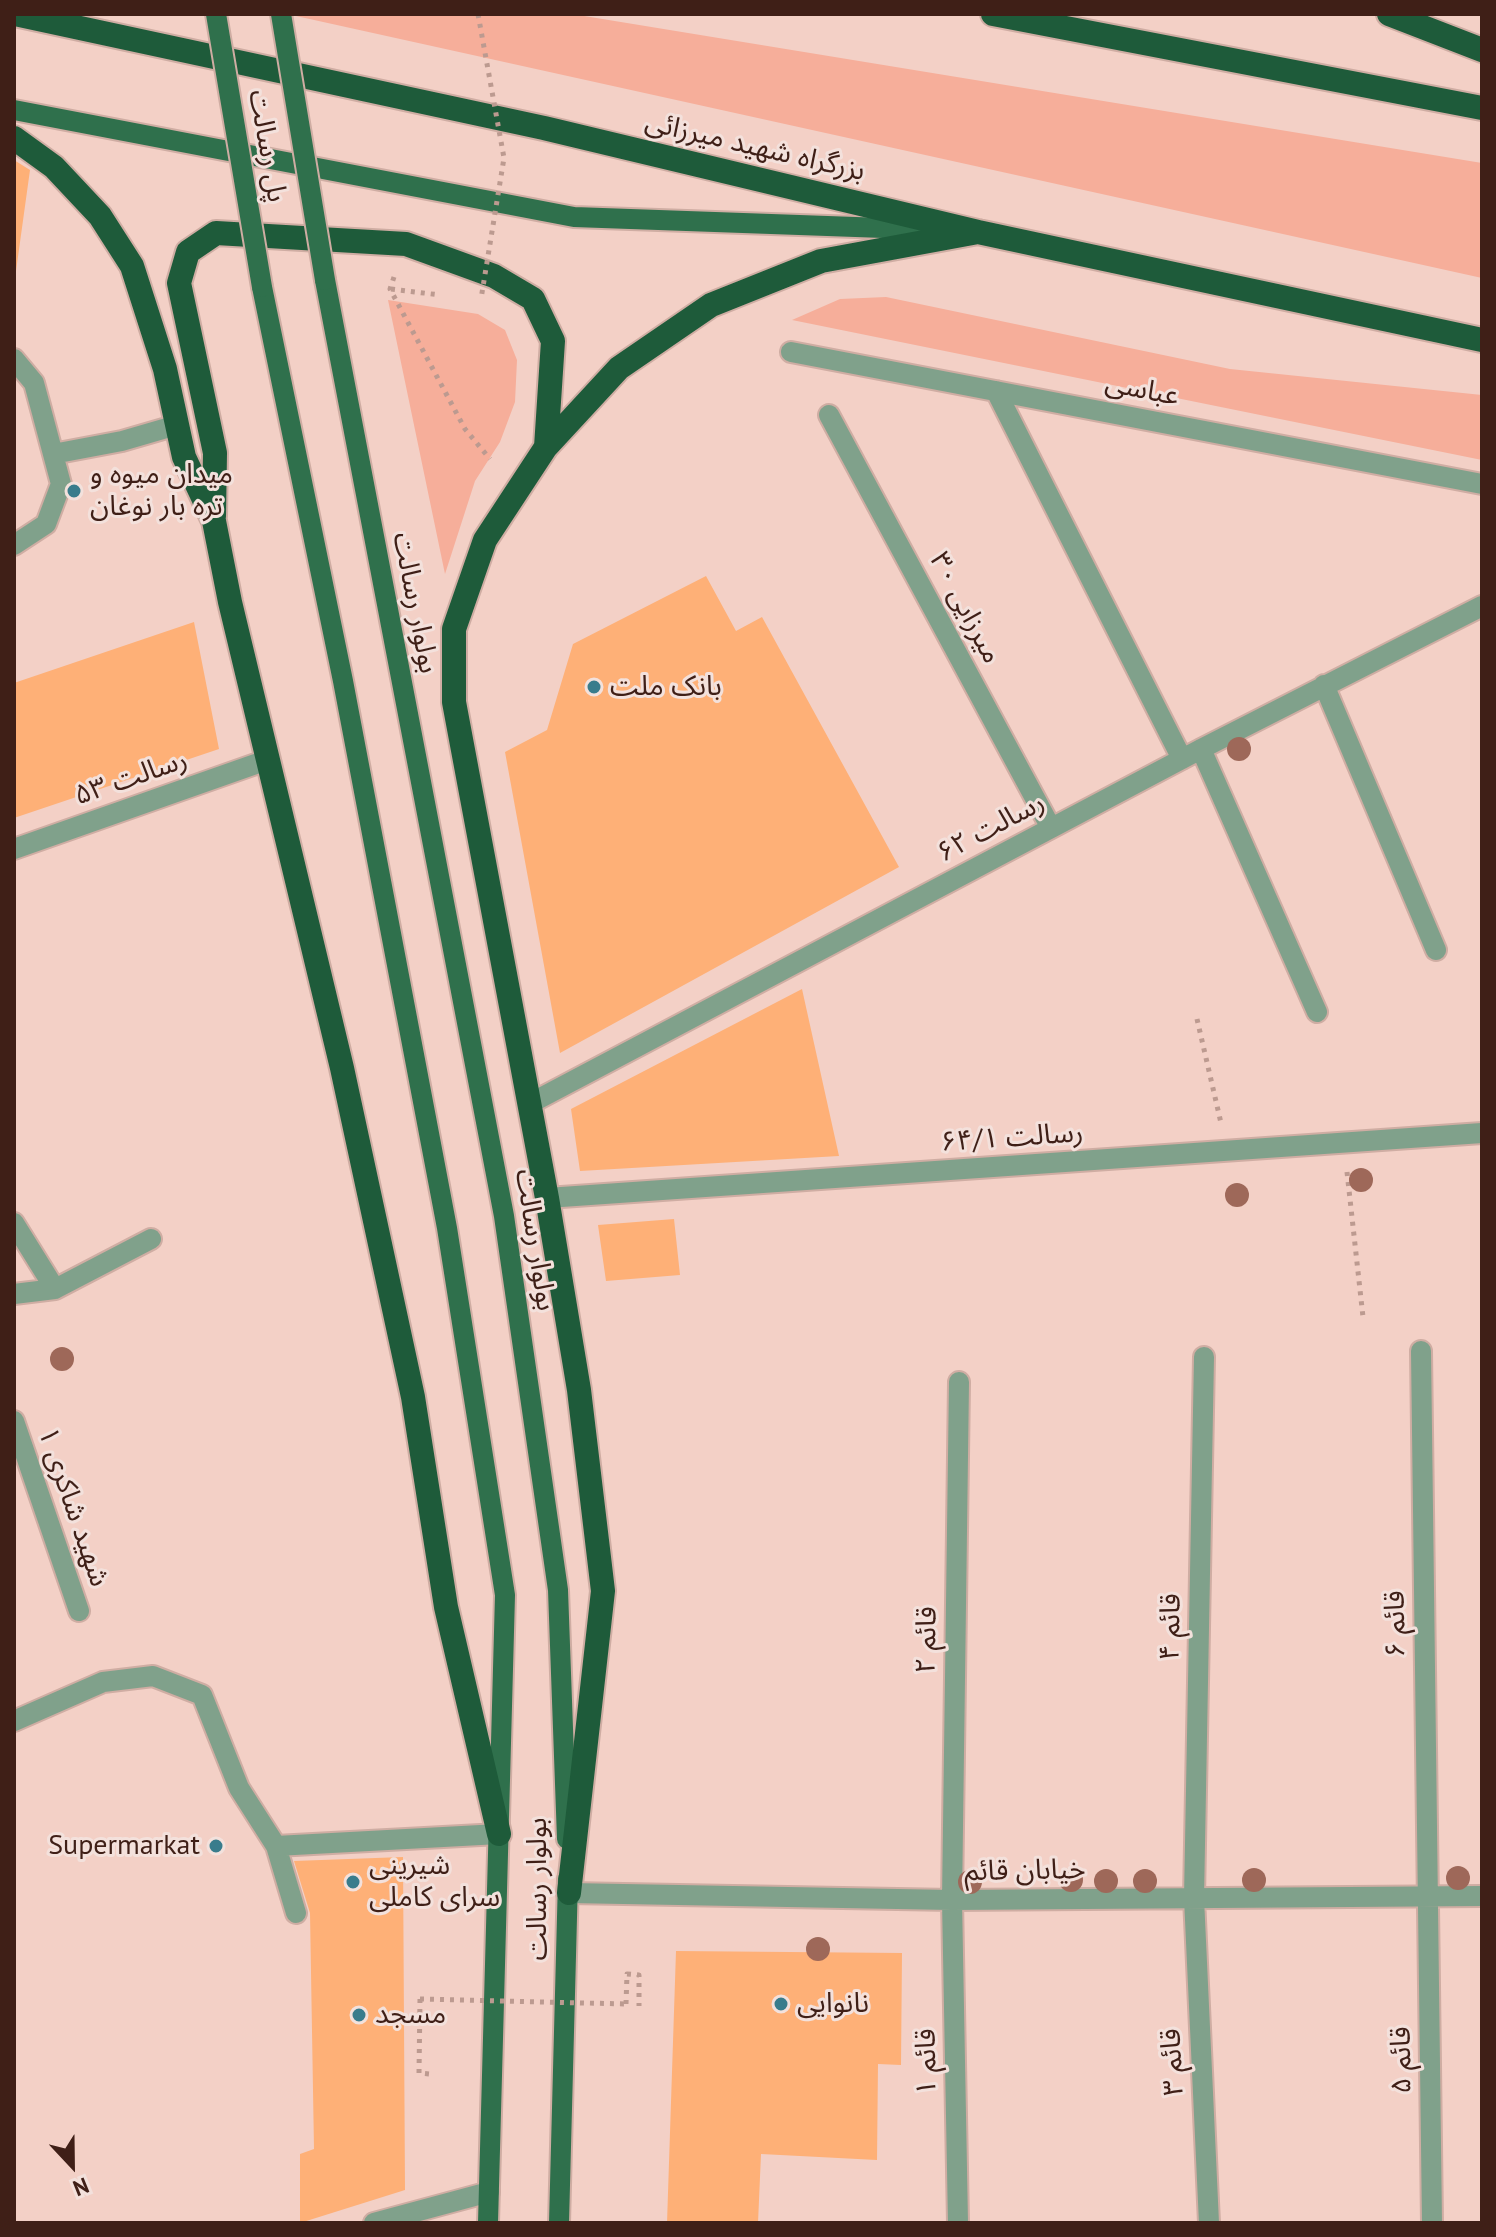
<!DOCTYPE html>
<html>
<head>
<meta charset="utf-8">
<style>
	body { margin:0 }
	#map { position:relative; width:1496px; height:2237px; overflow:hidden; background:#f3d0c6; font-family:"PT Sans",sans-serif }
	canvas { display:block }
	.frame { position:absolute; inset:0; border:16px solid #3f1f17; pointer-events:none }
	.north { position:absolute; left:32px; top:2125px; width:80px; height:80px; -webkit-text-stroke:6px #f3e1dc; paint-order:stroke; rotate:158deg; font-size:22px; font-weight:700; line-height:32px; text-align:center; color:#3f1f17 }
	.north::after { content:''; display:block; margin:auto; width:28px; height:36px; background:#3f1f17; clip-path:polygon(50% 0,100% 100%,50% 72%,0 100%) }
</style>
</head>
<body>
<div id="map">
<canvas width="1496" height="2237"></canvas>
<div class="frame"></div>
<div class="north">N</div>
</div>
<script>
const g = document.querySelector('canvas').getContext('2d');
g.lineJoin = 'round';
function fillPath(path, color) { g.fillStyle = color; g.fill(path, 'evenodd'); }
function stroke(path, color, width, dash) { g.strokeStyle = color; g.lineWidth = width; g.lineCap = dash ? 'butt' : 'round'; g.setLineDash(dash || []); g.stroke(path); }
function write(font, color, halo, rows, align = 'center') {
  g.font = font + ' "PT Sans","Noto Sans Arabic",sans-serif'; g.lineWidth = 6; g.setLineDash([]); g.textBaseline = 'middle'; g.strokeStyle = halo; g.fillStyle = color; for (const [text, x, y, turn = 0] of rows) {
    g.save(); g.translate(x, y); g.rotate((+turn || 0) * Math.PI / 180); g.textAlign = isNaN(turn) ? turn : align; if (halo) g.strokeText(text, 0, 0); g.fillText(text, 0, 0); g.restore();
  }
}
fillPath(new Path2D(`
	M287,14H572L1482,163V278Z
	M886,297L1230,369L1482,395V460L792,320L840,299Z
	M388,300L478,314L505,330L517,360L515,402L500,442L475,481L445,574Z`), '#f6ae9a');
fillPath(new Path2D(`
	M14,160L30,170L16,271L14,270Z
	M706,576L736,631L762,617L899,867L560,1053L505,752L547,730L573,644Z
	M194,622L219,749L14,818V683Z
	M802,989L839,1156L580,1171L571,1109Z
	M674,1219L680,1275L606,1281L598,1225Z
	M403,1857L405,2190L300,2223V2154L314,2149L310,1913L294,1861Z
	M676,1951L902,1953L901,2065L878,2064L877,2160L761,2154L758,2223H667Z`), '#feb077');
const minor = new Path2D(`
	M791,352L1482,484
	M14,359L34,383L61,484L46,524L14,545
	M996,391L1182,759
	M829,415L1051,828
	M53,454L122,441L177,425
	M1324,685L1436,950
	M1201,749L1317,1012
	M14,849L267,760
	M529,1104L1201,749L1482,606
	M547,1198L1482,1133
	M14,1223L55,1289
	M14,1294L55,1289L151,1239
	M1421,1351L1432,2223
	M1204,1357L1194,1898L1209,2223
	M14,1421L79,1611
	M14,1721L103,1682L153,1676L202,1695L239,1788L276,1846L499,1834
	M276,1846L296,1913
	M569,1893L952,1900L1482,1896
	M374,2223L489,2192
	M958,2223L952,1900L959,1382`);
const major = new Path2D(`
	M14,110L574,217L940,230
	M325,280L504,1216L558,1590L567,1839
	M262,287L343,681L447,1228L505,1595L488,2223
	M559,2223L568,1879`);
const highway = new Path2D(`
	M15,14L544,128L978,232L1482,340
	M993,14L1482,108
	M1389,14L1482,50
	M14,138L54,167L100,216L132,266L165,369L184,457L214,521L230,602L342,1068L413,1397L446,1607L499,1834
	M214,516L215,453L179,283L188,252L216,233L406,244L494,276L533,299L553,341L546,447
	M569,1893L603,1591L579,1390L547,1198L454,702V629L485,540L546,447L619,368L711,305L821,261L978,232`);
stroke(minor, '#cfada3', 24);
stroke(major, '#cfada3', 24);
stroke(highway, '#cfada3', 28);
stroke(new Path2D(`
	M394,277L390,289L465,429L490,459
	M391,289L440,295
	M1197,1019L1221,1123
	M1347,1172L1363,1317
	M420,1999L419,2073L429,2074
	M626,2004L627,1974L639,1975V2006`), '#bc9a90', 5, [4, 6]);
stroke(minor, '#80a18b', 20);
stroke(major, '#2f704c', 20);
stroke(highway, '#1e5b3a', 24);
const majorBridge = new Path2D(`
	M216,14L262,287
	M281,14L325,280`);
stroke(majorBridge, '#cfada3', 24, []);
stroke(new Path2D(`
	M478,14L504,158L481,299
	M420,1999L626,2004`), '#bc9a90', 5, [4, 6]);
stroke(majorBridge, '#2f704c', 20);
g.fillStyle = '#9e6859';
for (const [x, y] of [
	[1239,749],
	[1361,1180],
	[1237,1195],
	[62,1359],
	[1458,1878],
	[1071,1880],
	[1254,1880],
	[1106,1881],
	[1145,1881],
	[970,1882],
	[818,1949]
]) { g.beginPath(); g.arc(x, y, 12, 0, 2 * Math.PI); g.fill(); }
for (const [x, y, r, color] of [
	[74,491,8,"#397c8c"],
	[594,687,8,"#397c8c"],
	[216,1846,8,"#397c8c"],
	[353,1882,8,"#397c8c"],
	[781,2004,8,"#397c8c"],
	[359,2015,8,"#397c8c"]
]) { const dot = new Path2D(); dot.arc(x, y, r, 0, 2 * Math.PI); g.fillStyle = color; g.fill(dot); stroke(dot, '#f3e1dc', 3); }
write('28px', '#3f1f17', '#f3e1dc', [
	["پل رسالت",267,146,80],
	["بزرگراه شهید میرزائی",755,147,13],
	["عباسی",1142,390,11],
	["بولوار رسالت",415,603,79],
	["میرزایی ۳۰",965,608,62],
	["رسالت ۵۳",131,778,-19],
	["رسالت ۶۲",991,828,-28],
	["رسالت ۶۴/۱",1012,1138,-4],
	["بولوار رسالت",535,1240,81],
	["شهید شاکری ۱",73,1507,71],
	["قائم ۶",1396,1624,-91],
	["قائم ۴",1171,1627,-89],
	["قائم ۲",927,1640,-89],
	["خیابان قائم",1025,1871,-1],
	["بولوار رسالت",538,1889,-90],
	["قائم ۵",1402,2060,-91],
	["قائم ۱",927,2062,-91],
	["قائم ۳",1173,2062,-93]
]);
write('28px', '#3f1f17', '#f3e1dc', [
	["میدان میوه و",90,475],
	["تره بار نوغان",90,507],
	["بانک ملت",610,687],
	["Supermarkat",200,1846,"right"],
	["شیرینی",369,1866],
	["سرای کاملی",369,1898],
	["نانوایی",797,2004],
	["مسجد",375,2015]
], 'left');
</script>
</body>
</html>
